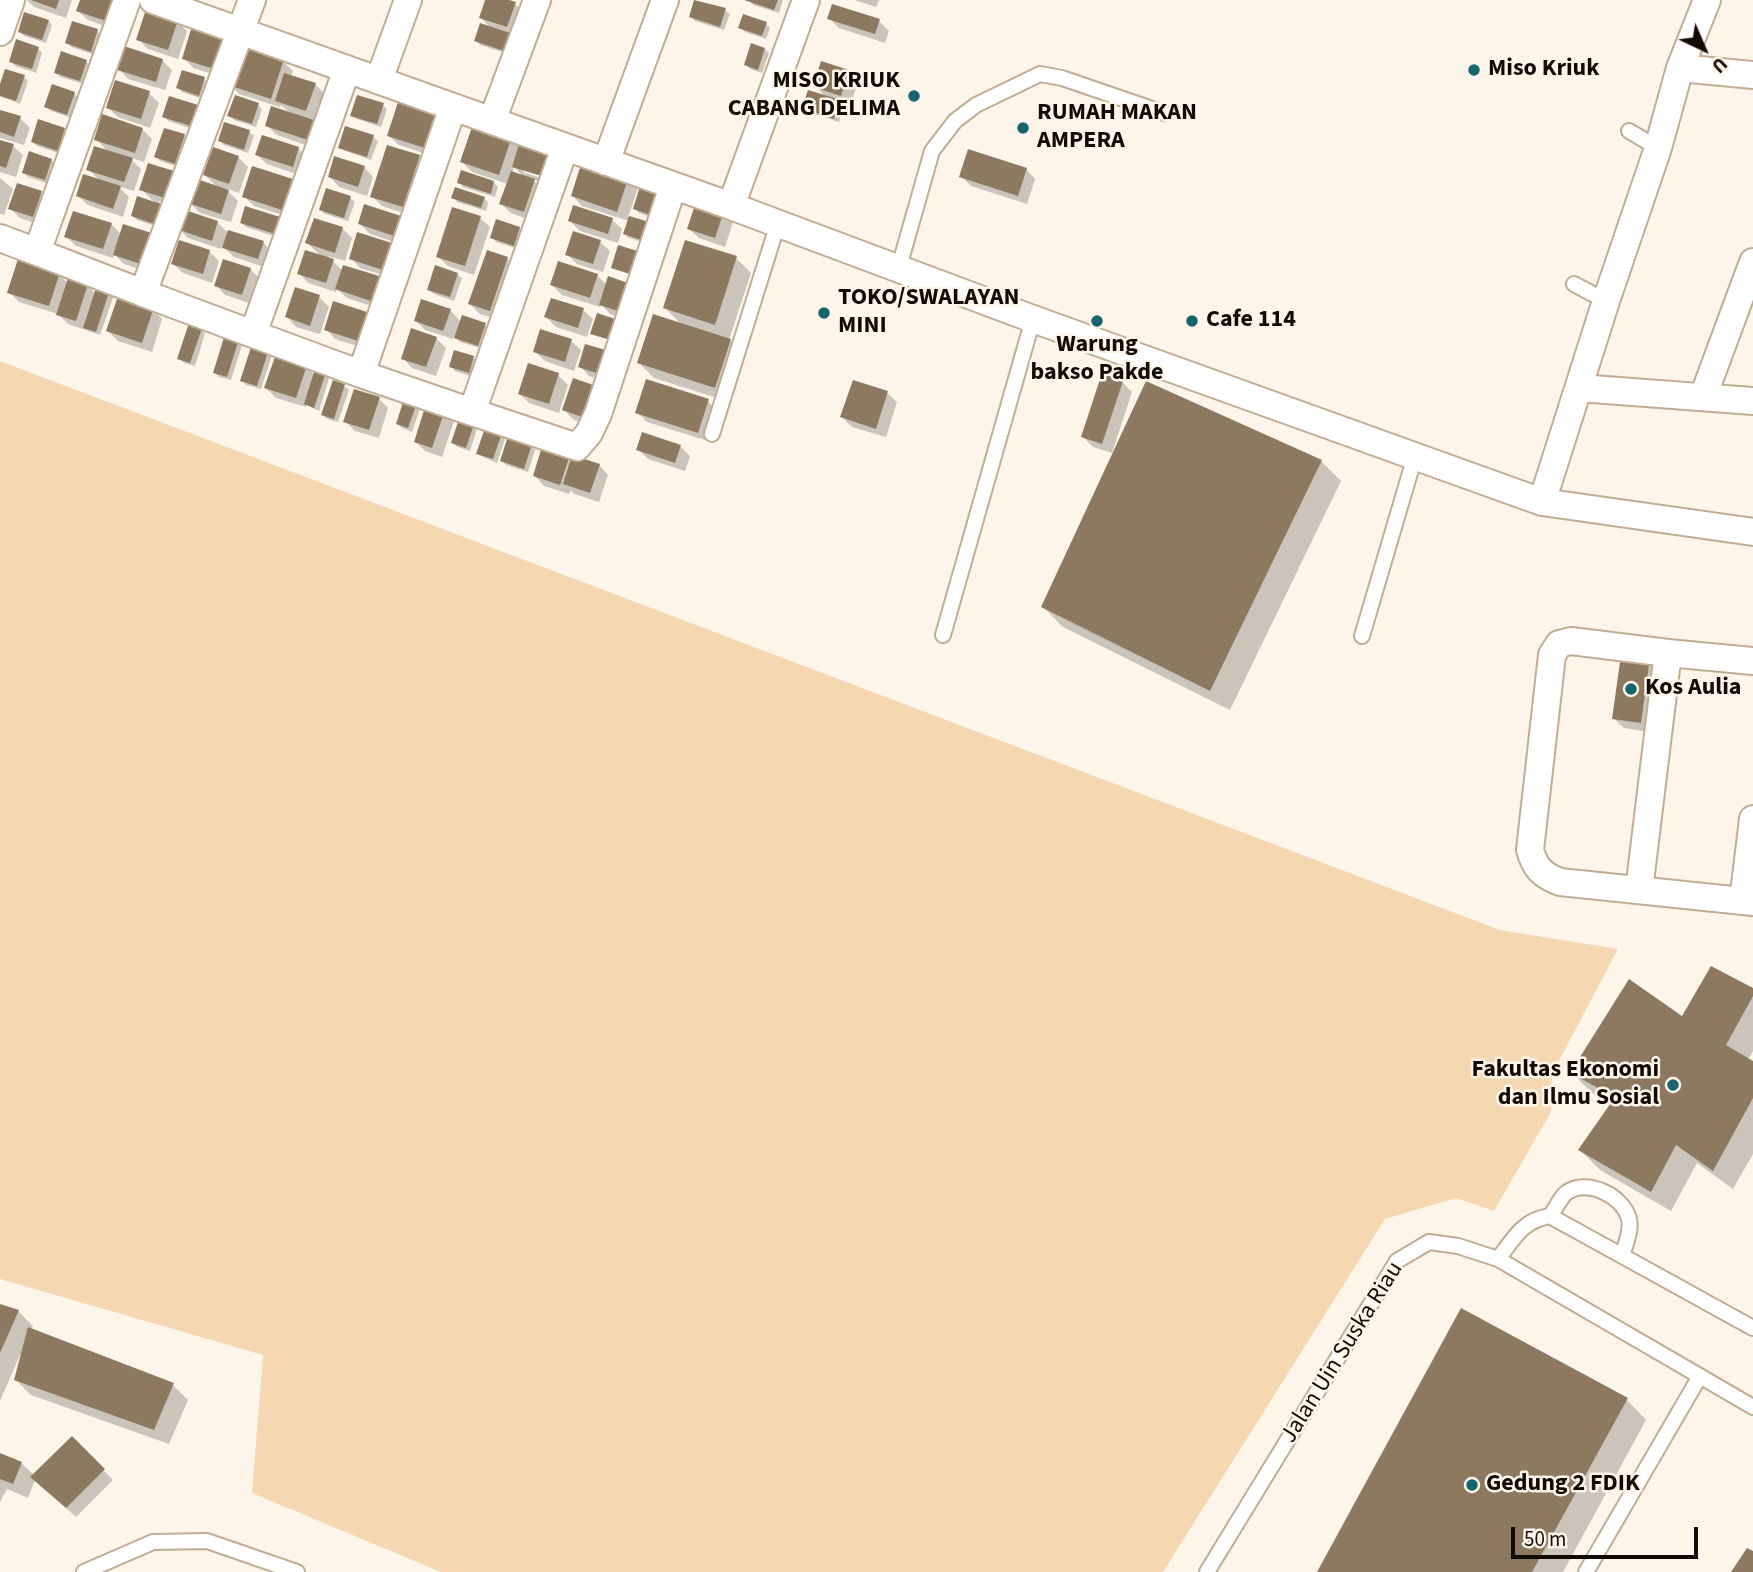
<!DOCTYPE html>
<html>
<head>
<meta charset="utf-8">
<style>
	body { margin:0 }
	#map { position:relative; width:1753px; height:1572px; overflow:hidden; background:#fdf5ea; font-family:"Source Sans 3",sans-serif }
	canvas { display:block }
	.north { position:absolute; left:1669px; top:14px; width:70px; height:70px; -webkit-text-stroke:5px #fdf5ea; paint-order:stroke; rotate:136deg; font-size:19px; font-weight:700; line-height:28px; text-align:center; color:#110b03 }
	.north::after { content:''; display:block; margin:auto; width:24px; height:32px; background:#110b03; clip-path:polygon(50% 0,100% 100%,50% 72%,0 100%) }
	.scale { position:absolute; left:1511px; top:1527px; width:187px; height:32px; box-sizing:border-box; border:4px solid #110b03; border-top:0; padding-left:9px; font-size:21px; line-height:24px; white-space:nowrap; color:#110b03; -webkit-text-stroke:5px #fdf5ea; paint-order:stroke }
</style>
</head>
<body>
<div id="map">
<canvas width="1753" height="1572"></canvas>
<div class="north">U</div>
<div class="scale">50 m</div>
</div>
<script>
const g = document.querySelector('canvas').getContext('2d');
g.lineJoin = 'round';
function fillPath(path, color) { g.fillStyle = color; g.fill(path, 'evenodd'); }
function stroke(path, color, width, dash) { g.strokeStyle = color; g.lineWidth = width; g.lineCap = dash ? 'butt' : 'round'; g.setLineDash(dash || []); g.stroke(path); }
function write(font, color, halo, rows, align = 'center') {
  g.font = font + ' "Source Sans 3",sans-serif'; g.lineWidth = 5; g.setLineDash([]); g.textBaseline = 'middle'; g.strokeStyle = halo; g.fillStyle = color; for (const [text, x, y, turn = 0] of rows) {
    g.save(); g.translate(x, y); g.rotate((+turn || 0) * Math.PI / 180); g.textAlign = isNaN(turn) ? turn : align; if (halo) g.strokeText(text, 0, 0); g.fillText(text, 0, 0); g.restore();
  }
}
fillPath(new Path2D(`
	M0,361L1500,930L1618,949L1552,1074L1551,1112L1494,1211L1456,1198L1385,1219L1163,1572H441L252,1493L263,1355L0,1279Z`), '#f5d8b1');
fillPath(new Path2D(`
	M27,0H72L66,18L34,7Z
	M81,0L122,32L88,20L78,11Z
	M487,0H503L515,4L524,13L512,55L480,45L476,41L492,29L481,18Z
	M749,0H783L779,13L753,5Z
	M854,0H879L876,7Z
	M725,10L730,14L724,30L695,21L691,17Z
	M829,18L879,21L889,31L885,43L839,28Z
	M48,21L52,25L46,43L24,36L20,32Z
	M177,21L187,31L178,59L148,49L138,39Z
	M766,24L770,28L766,39L745,32L740,28Z
	M97,31L102,35L95,55L71,47L67,43Z
	M226,39V78L193,68L184,58Z
	M38,48L42,53L36,73L15,66L11,61Z
	M765,49L769,53L762,73L750,69L746,64Z
	M162,60L172,70L165,90L128,79L119,69Z
	M86,61L90,66L84,84L60,77L56,72Z
	M283,61L293,71L291,76L315,84L325,94L316,120L309,118L323,131L317,149L277,135L267,126L291,114L281,105L280,107L239,94L230,84Z
	M822,64L849,72L858,81L851,104L838,100L844,106L839,122L808,112L804,108L826,97L815,86Z
	M24,77L28,81L20,104L0,96V89Z
	M204,79L208,83L203,99L182,92L178,87Z
	M74,93L78,98L72,118L51,111L46,107Z
	M149,93L159,103L150,128L118,117L108,108Z
	M258,105L262,109L256,127L234,120L229,116Z
	M383,105L387,109L381,127L357,119L352,115Z
	M197,106L201,111L195,130L168,121L164,117Z
	M437,110L435,157L399,145L389,136Z
	M0,111L20,118L30,128L24,145L0,138Z
	M39,122L65,130L69,134L62,154L37,146L33,142Z
	M474,126L511,138L520,147L555,157L564,167L558,187L532,179L543,190L533,221L511,213L501,204L508,184L472,172L462,162ZM514,167L525,178L512,173ZM523,168L557,179L556,183L523,172Z
	M142,129L152,139L144,162L129,157L141,169L134,191L118,186L129,197L123,217L88,205L78,196L100,181L88,169L108,152L96,139Z
	M249,132L254,136L248,153L224,145L220,141Z
	M184,136L188,140L179,167L160,161L156,157Z
	M373,137L378,141L371,160L345,151L340,147Z
	M0,141L13,146L23,155L16,177L0,172Z
	M298,148L308,158L302,176L267,164L257,155Z
	M238,157L248,167L239,193L225,188L238,201L231,222L200,213L190,203L218,188L205,175Z
	M419,157L429,166L412,216L382,206L372,196Z
	M51,160L56,164L49,184L28,177L24,173Z
	M584,161L639,185L628,217L655,226L654,246L629,238L625,234L629,221L582,206L573,196Z
	M364,167L373,177L367,196L339,187L330,177Z
	M1026,169L1035,179L1027,204L971,186L961,176Z
	M173,173L183,183L174,207L158,201L167,211L161,228L137,220L133,216L156,204L141,189Z
	M0,178L13,189L4,215L0,214Z
	M295,182V219L254,206L244,196Z
	M459,182L494,183L498,187L495,197L463,187Z
	M41,193L51,202L43,226L20,218L10,208Z
	M664,195L661,221L639,213L635,209Z
	M350,198L355,202L348,221L325,214L321,210Z
	M453,198H484L488,203L486,211L457,202Z
	M723,212L733,222L725,247L699,238L689,229Z
	M400,218L410,227L404,245L370,234L360,224Z
	M480,218L490,227L474,275L448,266L438,257Z
	M279,219L284,223L279,238L246,227L242,223Z
	M612,220L622,229L618,243L580,231L570,221Z
	M217,222L229,234L263,242L272,252L267,268L234,257L222,246L221,249L188,238L178,228Z
	M111,224L121,234L154,274L124,264L114,254L113,258L76,246L66,236Z
	M342,228L352,238L345,261L328,256L343,271L378,278L388,288L381,309L347,298L337,289L336,292L308,283L299,273L322,257L307,243Z
	M519,228L523,233L518,249L496,242L492,237Z
	M359,234L399,280L360,268L351,258Z
	M600,242L610,251L603,272L577,264L567,254Z
	M209,251L219,261L212,283L183,273L173,264Z
	M736,258L751,273L729,340L745,356L730,402L654,378L639,363L682,325L665,308Z
	M507,259L517,268L500,320L480,314L470,304Z
	M250,269L260,279L252,304L225,295L216,285Z
	M59,274L68,283L69,280L88,286L96,294L98,287L114,295L100,335L68,324L58,314L19,302L9,292Z
	M457,274L462,278L454,301L434,294L429,290Z
	M597,275L607,285L635,322L610,314L601,304L600,307L562,295L552,285Z
	M319,297L329,307L320,334L296,327L287,317Z
	M153,309L162,319L152,352L118,341L108,331Z
	M450,310L461,322L485,325L489,329L483,349L460,342L454,336L453,339L425,330L416,321Z
	M583,310L593,319L587,337L556,327L546,317Z
	M366,313L376,323L367,349L335,339L326,329Z
	M201,329L205,333L195,366L184,363L179,358Z
	M436,338L446,348L436,376L412,368L403,358Z
	M238,340L242,345L231,380L219,377L215,373Z
	M571,341L581,350L574,371L545,361L535,351Z
	M268,351L272,355L261,389L246,385L242,380Z
	M615,355L618,385L589,376L580,366Z
	M473,358L478,362L473,377L455,371L451,366Z
	M306,366L315,375L325,374L329,378L319,411L306,405V407L276,398L266,388Z
	M529,366L558,375L568,385L559,413L529,403L520,394Z
	M574,380L601,428L574,420L564,410Z
	M1122,382L1132,392L1112,453L1093,447L1083,437Z
	M344,386L349,390L338,422L327,419L323,415Z
	M887,393L897,402L886,437L852,427L842,417Z
	M406,398L421,406L412,432L402,428L398,424Z
	M379,399L388,408L379,438L355,431L345,421Z
	M708,401L717,411L708,441L647,422L637,412Z
	M444,412L454,421L442,457L425,451L416,442Z
	M461,418L478,426L470,451L457,447L453,443Z
	M487,427L506,436L497,463L483,457L478,453Z
	M546,443L579,459L599,465L608,475L599,502L574,494L571,490L569,494L544,486L535,476Z
	M531,446L535,450L528,472L506,465L502,461Z
	M680,446L690,456L685,471L648,459L638,449Z
	M1321,461L1341,481L1230,710L1063,627L1043,607Z
	M1649,660L1659,670L1650,732L1624,728L1614,719Z
	M1753,990V1051L1748,1060L1753,1063V1154L1733,1189L1697,1163L1671,1211L1600,1170L1580,1150L1613,1104L1592,1093L1572,1073L1683,1019Z
	M0,1306L18,1311L33,1326L31,1330L173,1385L188,1400L169,1444L31,1395L16,1380L22,1355H20L0,1401Z
	M1627,1400L1646,1420L1563,1572H1319Z
	M72,1438L113,1480L76,1517L35,1480L28,1498L7,1489L0,1502V1455L21,1463L34,1475Z`), '#0003');
fillPath(new Path2D(`
	M31,0H59L56,9Z
	M80,0H120L112,23L76,11Z
	M485,0H509L516,2L507,27L479,18Z
	M694,0L726,8L720,27L689,17Z
	M744,0H778L774,10Z
	M832,4L880,19L875,34L827,19Z
	M146,9L178,20L168,50L136,40Z
	M24,12L49,20L42,40L18,32Z
	M743,14L767,22L762,36L738,28Z
	M72,21L98,29L91,52L65,43Z
	M480,23L513,34L507,52L474,41Z
	M192,26L227,37L217,70L182,59Z
	M16,39L39,47L32,69L9,62Z
	M751,43L765,48L758,70L744,65Z
	M241,45L284,59L271,99L228,85Z
	M124,46L163,59L156,82L117,70Z
	M61,51L87,60L80,81L54,73Z
	M821,61L849,70L841,96L813,87Z
	M5,69L25,75L16,101L0,96V84Z
	M182,70L205,77L199,96L176,88Z
	M284,73L316,83L306,111L275,101Z
	M115,80L150,91L141,119L106,108Z
	M52,84L75,92L67,115L44,107Z
	M808,90L841,100L834,119L802,108Z
	M235,95L259,103L252,124L227,116Z
	M357,95L384,103L377,124L350,116Z
	M169,96L198,105L191,126L162,117Z
	M400,96L438,109L425,148L387,136Z
	M271,106L314,120L308,140L265,126Z
	M0,110L21,116L14,137L0,132Z
	M102,114L143,128L135,153L94,140Z
	M38,119L65,128L58,151L31,142Z
	M224,122L250,130L244,150L218,141Z
	M473,124L512,136L499,175L460,162Z
	M345,126L374,135L367,157L338,148Z
	M164,128L185,134L175,164L154,157Z
	M262,135L299,147L293,167L255,155Z
	M0,140L14,144L6,168L0,166Z
	M519,144L556,156L548,178L512,167Z
	M387,145L420,155L403,207L370,197Z
	M94,146L133,158L124,182L86,170Z
	M213,147L239,156L229,184L203,175Z
	M968,149L1027,168L1018,196L959,177Z
	M29,151L52,159L45,180L22,173Z
	M334,156L365,166L358,187L328,177Z
	M583,158L630,173L617,212L571,196Z
	M148,163L174,171L165,198L139,190Z
	M252,166L296,180L285,211L242,197Z
	M461,170L494,181L491,194L457,183Z
	M511,171L535,179L524,212L499,204Z
	M83,174L121,186L113,209L76,196Z
	M197,179L229,190L221,214L188,203Z
	M17,183L42,191L33,217L8,209Z
	M640,186L665,194L657,217L633,209Z
	M455,187L485,197L481,208L451,198Z
	M326,188L351,196L344,218L319,210Z
	M137,196L164,205L157,225L131,216Z
	M696,202L724,211L715,238L687,229Z
	M364,204L401,216L394,236L358,224Z
	M573,205L613,218L608,234L568,221Z
	M245,206L280,217L275,234L240,223Z
	M452,207L481,216L465,266L436,257Z
	M182,209L218,221L212,241L176,229Z
	M73,211L112,223L103,249L64,237Z
	M629,216L656,224L650,243L623,234Z
	M314,218L343,227L335,253L305,243Z
	M496,219L520,227L514,246L490,238Z
	M123,224L155,234L144,265L113,255Z
	M228,230L264,241L258,259L222,248Z
	M573,231L601,240L593,264L565,255Z
	M357,232L398,245L389,272L349,259Z
	M179,240L210,250L203,274L171,264Z
	M685,240L737,256L715,325L663,308Z
	M618,245L644,253L636,276L611,268Z
	M305,250L334,259L326,283L297,274Z
	M487,250L508,257L490,311L468,304Z
	M18,259L60,272L49,306L7,293Z
	M223,259L251,268L242,295L214,286Z
	M558,261L598,274L590,298L550,285Z
	M343,265L379,276L371,301L335,289Z
	M435,265L458,273L450,297L427,290Z
	M608,276L634,285L625,313L599,305Z
	M68,278L88,284L76,321L56,315Z
	M97,285L110,289L96,332L83,328Z
	M295,287L320,295L310,326L285,317Z
	M118,296L154,307L142,343L106,331Z
	M551,298L584,308L578,328L544,317Z
	M421,299L451,309L443,331L414,321Z
	M333,301L367,312L358,341L324,330Z
	M597,313L621,321L614,341L590,334Z
	M653,314L731,339L715,388L637,363Z
	M462,315L486,323L478,346L454,338Z
	M189,323L202,328L190,363L177,359Z
	M411,328L437,337L426,367L401,359Z
	M540,329L572,339L565,362L533,352Z
	M225,334L239,339L227,377L213,373Z
	M252,344L269,349L257,386L240,381Z
	M585,344L616,353L608,377L578,367Z
	M454,350L474,356L469,373L449,367Z
	M276,354L307,365L296,398L264,388Z
	M528,363L559,373L549,404L518,394Z
	M315,369L326,372L314,408L304,404Z
	M1102,373L1123,381L1102,444L1081,437Z
	M573,378L602,388L591,420L562,410Z
	M646,379L709,399L698,433L635,413Z
	M333,380L345,384L334,419L321,415Z
	M853,380L888,391L876,429L840,417Z
	M1146,381L1322,460L1210,691L1041,607Z
	M354,389L380,397L369,430L343,422Z
	M405,396L418,400L408,428L396,424Z
	M426,404L445,410L432,448L414,442Z
	M460,416L475,421L466,448L451,443Z
	M486,425L503,430L493,459L476,454Z
	M642,432L681,445L675,463L636,450Z
	M508,436L532,444L524,469L500,461Z
	M544,440L572,449L560,485L533,476Z
	M572,455L600,464L590,493L563,484Z
	M1621,655L1650,658L1641,723L1612,719Z
	M1711,966L1753,988V996L1726,1045L1753,1061V1098L1713,1171L1676,1145L1651,1192L1578,1150L1615,1097L1570,1073L1629,979L1682,1016Z
	M0,1304L19,1310L0,1353Z
	M1461,1308L1628,1398L1532,1572H1317Z
	M28,1327L174,1383L154,1430L14,1380Z
	M72,1436L105,1469L66,1508L30,1477Z
	M0,1453L22,1462L13,1484L0,1479Z
	M1747,1548L1753,1551V1572H1731Z`), '#8c7960');
const service = new Path2D(`
	M1629,131L1658,148
	M899,267L932,151L955,121L976,105L1040,74L1062,78L1164,113
	M1574,284L1606,301
	M712,434L778,223
	M943,635L1033,319
	M1362,636L1415,456
	M1550,1216C1555,1210 1560,1198 1566,1193C1586,1178 1623,1195 1629,1219C1632,1229 1625,1246 1622,1256
	M1498,1259C1514,1238 1523,1220 1550,1216L1753,1328
	M84,1572L153,1542L207,1541L297,1572
	M1207,1572L1397,1261L1429,1242L1458,1246L1498,1259L1753,1407
	M1586,1572L1700,1376`);
const minor = new Path2D(`
	M153,0L731,206L806,0
	M252,0L143,293L253,334L347,69
	M1707,0L1680,68L1658,148L1606,301L1542,502L1753,532
	M0,32L11,0
	M1680,68L1753,75
	M379,80L408,0
	M492,121L537,0
	M606,162L665,0
	M731,206L1033,319L1542,502
	M0,238L37,252L127,0
	M37,252L143,293
	M253,334L361,374L453,107
	M361,374L472,412L565,147
	M1579,388L1753,401
	M1703,397L1753,262
	M472,412L577,447L589,433L598,414L673,186
	M1753,661L1668,653L1571,641L1559,644L1552,655L1530,850C1535,868 1542,875 1560,882L1753,902
	M1639,890L1668,653
	M1743,901L1753,819`);
stroke(service, '#c1ad93', 18);
stroke(minor, '#c1ad93', 30);
stroke(service, '#fff', 14);
stroke(minor, '#fff', 26);
for (const [x, y, r, color] of [
	[1474,70,7,"#19656f"],
	[914,96,7,"#19656f"],
	[1023,128,7,"#19656f"],
	[824,313,7,"#19656f"],
	[1097,321,7,"#19656f"],
	[1192,321,7,"#19656f"],
	[1631,689,7,"#19656f"],
	[1673,1085,7,"#19656f"],
	[1472,1485,7,"#19656f"]
]) { const dot = new Path2D(); dot.arc(x, y, r, 0, 2 * Math.PI); g.fillStyle = color; g.fill(dot); stroke(dot, '#fdf5ea', 2.5); }
write('bold 24px', '#110b03', '#fdf5ea', [
	["Miso Kriuk",1488,70],
	["MISO KRIUK",900,82,"right"],
	["CABANG DELIMA",900,110,"right"],
	["RUMAH MAKAN",1037,114],
	["AMPERA",1037,142],
	["TOKO/SWALAYAN",838,299],
	["MINI",838,327],
	["Cafe 114",1206,321],
	["Warung",1097,346,"center"],
	["bakso Pakde",1097,374,"center"],
	["Kos Aulia",1645,689],
	["Fakultas Ekonomi",1659,1071,"right"],
	["dan Ilmu Sosial",1659,1099,"right"],
	["Gedung 2 FDIK",1486,1485]
], 'left');
write('24px', '#110b03', '#fdf5ea', [
	["Jalan Uin Suska Riau",1343,1353,-58]
]);
</script>
</body>
</html>
